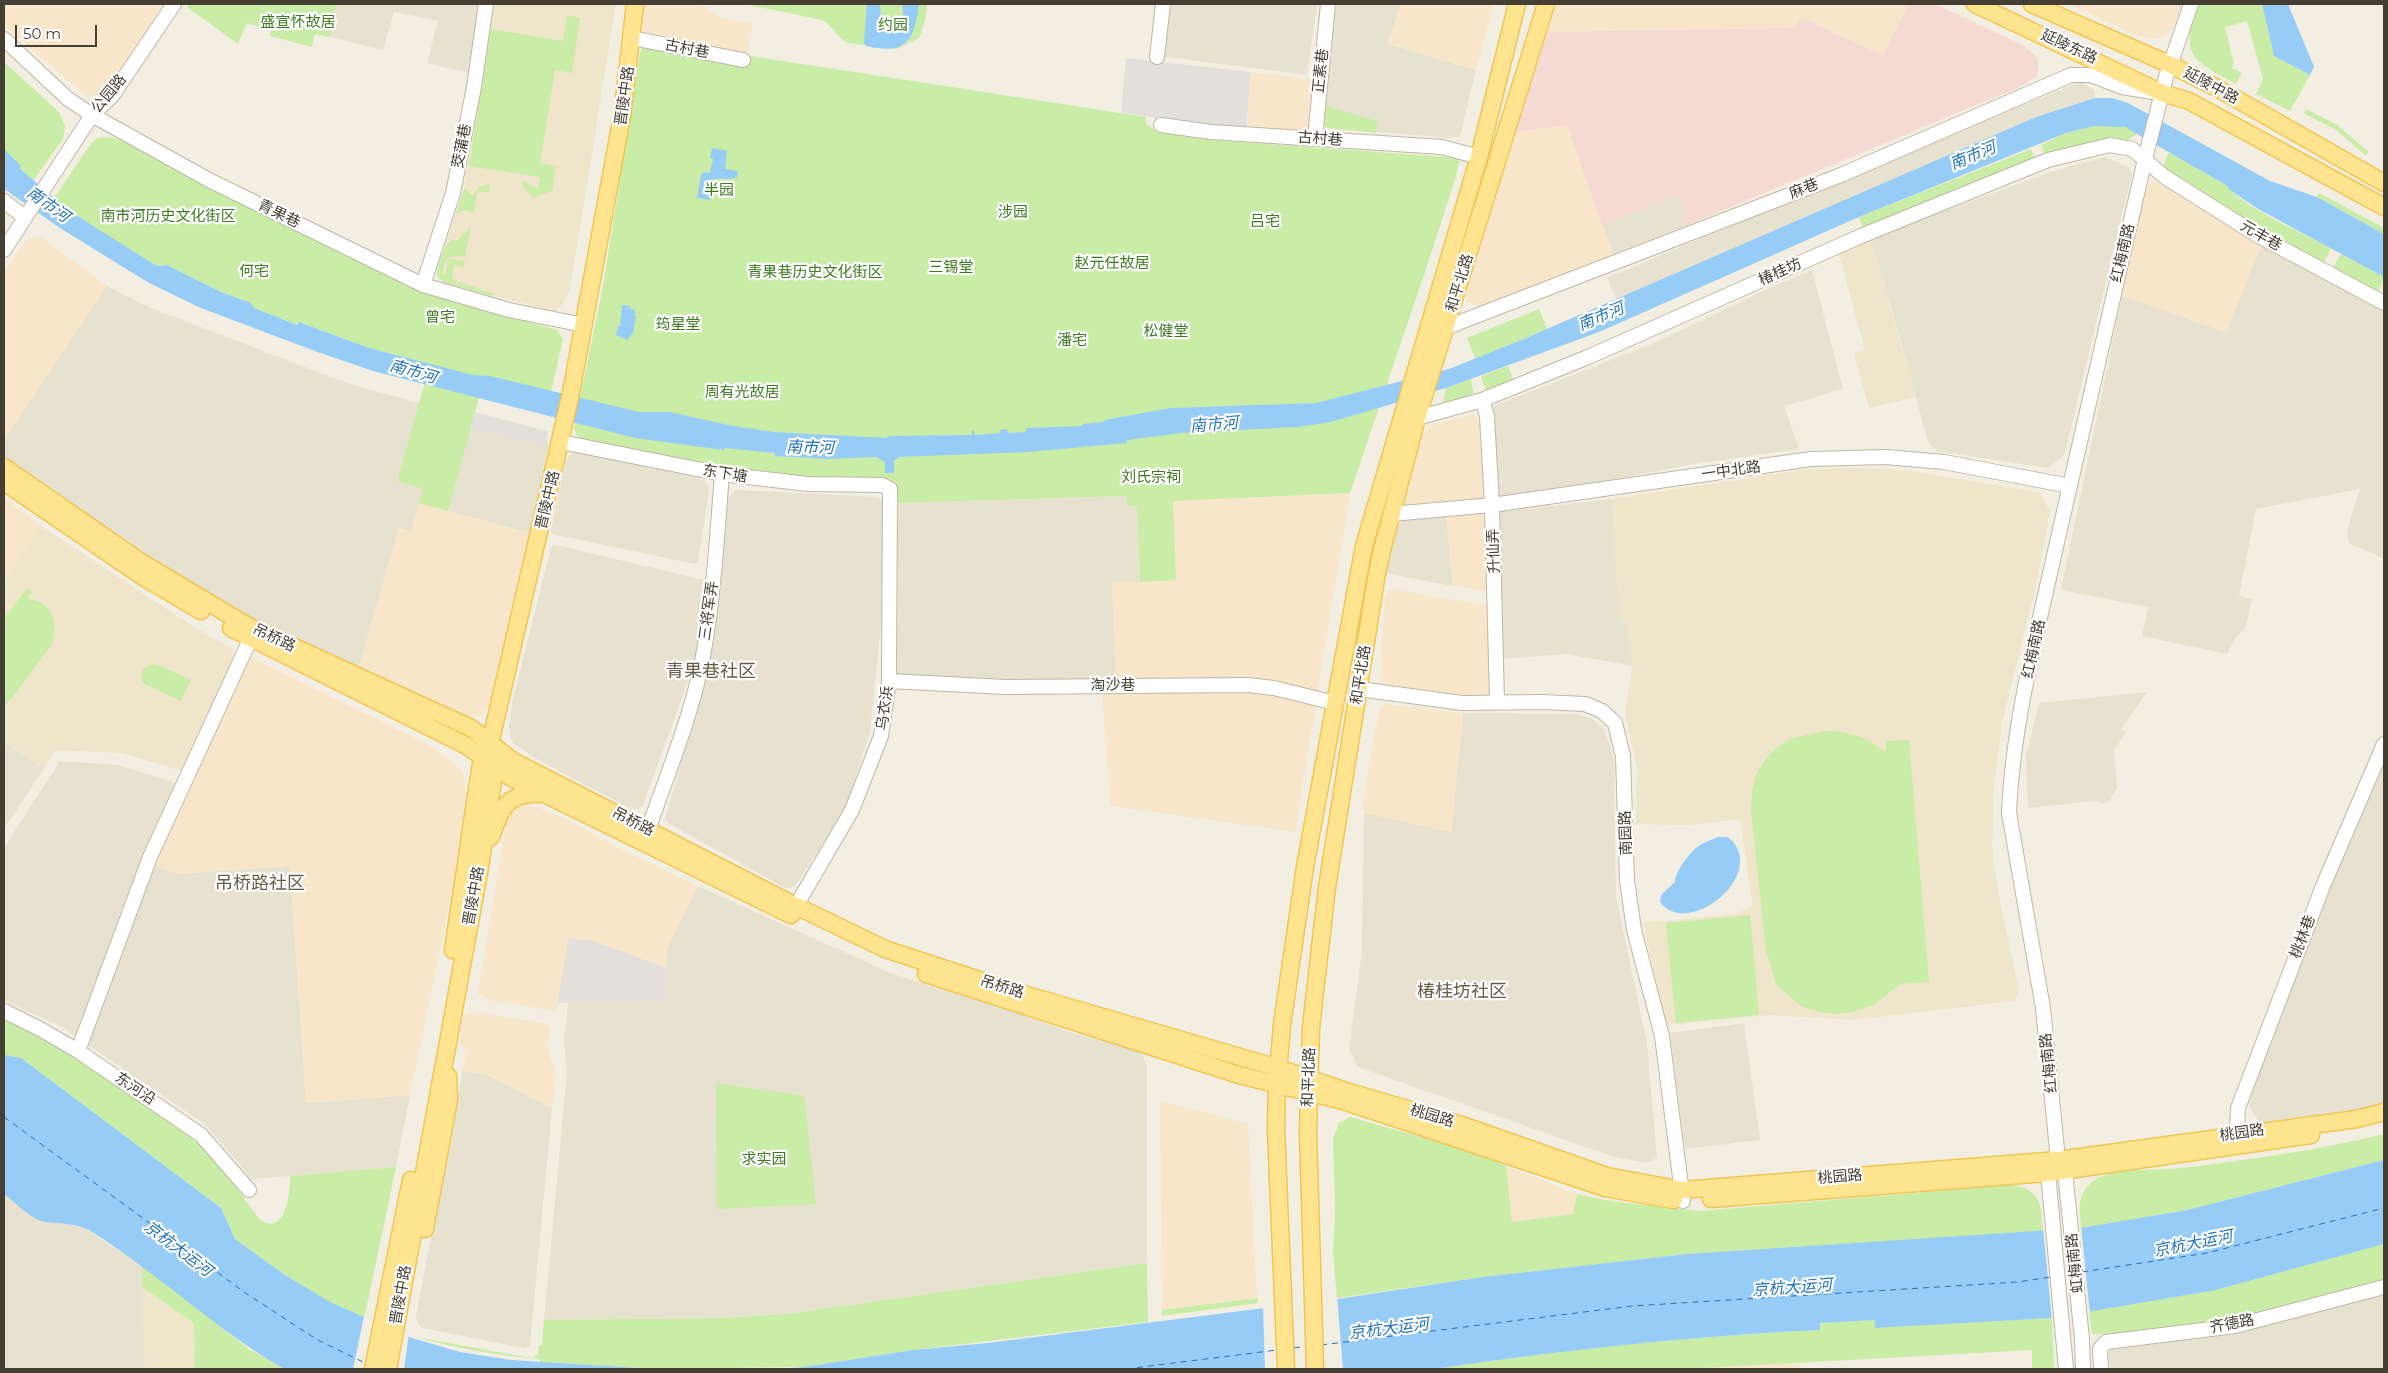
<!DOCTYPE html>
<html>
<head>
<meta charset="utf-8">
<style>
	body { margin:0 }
	#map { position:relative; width:2388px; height:1373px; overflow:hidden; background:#f3eee2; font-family:Montserrat,sans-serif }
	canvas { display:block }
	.frame { position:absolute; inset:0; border:5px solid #453e32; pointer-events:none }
	.scale { position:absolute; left:15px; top:25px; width:82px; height:22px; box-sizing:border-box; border:2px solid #453e32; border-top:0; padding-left:6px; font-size:15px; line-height:18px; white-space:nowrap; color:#453e32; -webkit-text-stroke:4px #fff; paint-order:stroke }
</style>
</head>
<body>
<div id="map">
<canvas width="2388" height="1373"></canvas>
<div class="frame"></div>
<div class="scale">50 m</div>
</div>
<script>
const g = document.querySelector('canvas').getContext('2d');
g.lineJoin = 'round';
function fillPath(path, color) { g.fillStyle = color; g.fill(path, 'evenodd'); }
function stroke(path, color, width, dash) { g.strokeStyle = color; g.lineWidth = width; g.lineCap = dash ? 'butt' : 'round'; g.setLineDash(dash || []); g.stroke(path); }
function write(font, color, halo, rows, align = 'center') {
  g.font = font + ' Montserrat,"Noto Sans SC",sans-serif'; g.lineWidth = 4.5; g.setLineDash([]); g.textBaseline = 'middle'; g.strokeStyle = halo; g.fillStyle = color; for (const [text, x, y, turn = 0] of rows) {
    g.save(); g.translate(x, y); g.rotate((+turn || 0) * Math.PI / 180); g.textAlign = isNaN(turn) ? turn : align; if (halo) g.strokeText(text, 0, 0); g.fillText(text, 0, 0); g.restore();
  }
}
fillPath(new Path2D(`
	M336,4H479L469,73L427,63L438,21L394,12L383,50L330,37Z
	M1167,4H1317L1307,75L1160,56Z
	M1336,4H1401L1388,44L1476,70L1460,136L1449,138L1327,128L1321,115Z
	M2080,82L2094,90L2095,98L2036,117L1616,299L1607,278L1832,183Z
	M2105,157L2129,167L2132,174L2064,456L2048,468L1937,451L1928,442L1900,338L1870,238L2053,171Z
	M1679,195L1686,213L1681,215L1685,226L1613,254L1602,225Z
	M2262,244L2384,310V559L2349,543L2347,530L2360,489L2256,509L2239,596L2252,599L2246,627L2233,641L2227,654L2142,636L2148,607L2061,590L2122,296L2226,332Z
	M1812,270L1843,389L1784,406L1799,449L1694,464L1499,501L1494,406L1652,344L1765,290Z
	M107,286L151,308L352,385L419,403L397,481L423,489L411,532L399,528L359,667L251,618L155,562L4,462V440Z
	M470,428L548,447L529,533L448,511Z
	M577,452L703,479L708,485L709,491L698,562L695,564L552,534L551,530L566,460L571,454Z
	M736,490L878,497L884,501V598L870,732L845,809L798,882L791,888H785L668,823L665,819L704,677L716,614L728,497Z
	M1127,496V505H1137L1140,582L1112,583L1116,680H1006L897,674L898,503Z
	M1612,499L1619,620L1627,622L1633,666L1567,654L1502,659L1499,512Z
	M1446,515L1453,586L1390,574L1386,569L1398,524L1404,519Z
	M552,544L708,581L699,651L643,805L638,809H631L540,761L514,744L511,739L509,726L512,703Z
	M2147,692L2121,729L2126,733L2114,750L2117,788L2107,804L2095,801L2028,808L2026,756L2039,703Z
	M1463,713L1575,714L1592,719L1603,729L1610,744L1614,762L1616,897L1647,1043L1657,1158L1646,1163L1614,1157L1358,1067L1349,1049L1362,951L1364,813L1451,832Z
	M4,742L44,768L4,829Z
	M2384,752V1106L2359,1112L2261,1123L2253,1113L2247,1099L2327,887Z
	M60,761L118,765L177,783L143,861L178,874L290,866L306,1103L410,1095L396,1167L252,1179L206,1125L60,1026L4,1001V848Z
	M698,886L893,974L1016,1012L1072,1033L1136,1050L1143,1056L1147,1067V1263L786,1314L723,1318L544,1320L567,1072L564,1042L568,1003L666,1000L667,948Z
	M1744,1023L1760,1140L1685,1149L1670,1033Z
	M463,1070L490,1076L552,1108L530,1345L524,1348L422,1328L417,1322L416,1316Z
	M4,1194L40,1220L80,1225L142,1266L145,1369H4Z
	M2384,1295V1369H2110L2108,1354L2112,1349L2236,1334Z`), '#e7e1cf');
fillPath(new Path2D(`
	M4,4H163L107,94L86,96L4,26Z
	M642,4H702L716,16L753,24L747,54L643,31L640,28Z
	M1401,4H1491L1493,8L1476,70L1388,44Z
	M1558,4H1909L1884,55L1802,18L1793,28L1547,32Z
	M2069,4H2182L2174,25L2164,37L2154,39L2135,35Z
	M1251,72L1314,80L1310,135L1247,130Z
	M1567,125L1613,254L1485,307L1474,305L1467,302L1464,294L1466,283L1515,132Z
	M2156,182L2262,244L2226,332L2122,296L2145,185Z
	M41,237L107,286L4,440V272L25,241L33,238Z
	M1473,414L1483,426L1488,503L1407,510L1402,505L1421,435L1431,425Z
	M1350,493L1295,832L1110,806L1102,690L1116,689L1112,582L1176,580L1173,501Z
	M4,498L41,526L6,578L4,577Z
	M419,503L529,533L492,702L480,716L466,717L359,667L399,528L411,532Z
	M1480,511L1485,515L1487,588L1485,591L1453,586L1446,515Z
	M1391,589L1490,606L1491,698H1462L1384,686L1380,680L1385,595Z
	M253,658L435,748L463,772L467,797L460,854L410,1095L306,1103L290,866L177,874L154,865L244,662Z
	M1386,704L1463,713L1451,832L1364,813L1363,798L1380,708Z
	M523,802L566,819L623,850L698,886L667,948V968L593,941L570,938L556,1011L493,1001L478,994L506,825L509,811L516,805Z
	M472,1012L547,1024L551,1028L547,1047L556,1074L552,1108L490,1076L463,1070L466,1052L459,1042L463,1016Z
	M1160,1101L1248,1124L1257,1298L1162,1310Z
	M1506,1166L1577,1194L1573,1214L1512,1222Z
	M1800,1362V1369L1684,1368Z`), '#f8e6ca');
fillPath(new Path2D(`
	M492,4H616L571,283L567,298L556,312L443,282L437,276L438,266L464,188Z
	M1870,238L1916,397L1869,408L1854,354L1865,350L1839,254Z
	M1873,468L1919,472L2041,493L2050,512L2037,581L2002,723L1994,787L1992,847L1999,896L2019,991L2014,1001L1853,1020L1769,1015L1666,1025L1643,923L1736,914L1753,906L1740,819L1689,825L1636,824L1637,768L1625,712L1633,666L1627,622L1619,620L1612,499L1807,469Z
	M41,526L180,618L232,649L234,658L182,771L122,753L56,750L44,768L4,742V581Z
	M142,1287L194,1323L195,1369H145Z`), '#eee5ca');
fillPath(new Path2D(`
	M1909,4H1935L2025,46L2037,58L2039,66L2037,76L2020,87L1685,226L1681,215L1686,213L1679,195L1602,225L1567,125L1515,132L1547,32L1793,28L1802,18L1883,55Z`), '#f5d9d3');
fillPath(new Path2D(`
	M190,4H336L330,37L315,34L312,47L270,36L271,30L247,23L238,44L187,7Z
	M745,4H927L925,21L919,38L896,49L848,43C837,38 833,26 822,20Z
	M2197,4H2262L2274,56L2310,75L2290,111L2256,94L2263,79L2247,21L2225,27L2234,64L2232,68L2242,73L2236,84C2192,60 2180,56 2197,4Z
	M567,15L580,18L572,73L555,70L540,163L556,166L552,191L533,197L523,187L522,180L538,189L540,177L469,166L491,29L563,41Z
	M642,42L744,55L1146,117V124L1155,130L1211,140L1460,158L1455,180L1425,272L1350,493L1173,501L1176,580L1140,582L1137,506H1127L1126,496L898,503L897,486L890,479L811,478L723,468L585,441L577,436L574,428L603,286Z
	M4,62L59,112L65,126L63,139L33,181L20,169L21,166L4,149Z
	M1323,105L1377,121L1376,133L1327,128L1322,123Z
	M2306,109L2337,125L2369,152L2365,155L2335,129L2303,113Z
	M2094,126H2124L2137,134L2125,142L2046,157L2041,145L2066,133Z
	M109,137L121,140L423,292L557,330L563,339L551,392L485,376L448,511L419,503L423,489L397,481L430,364L369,348L299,322L298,325L254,308L251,303L221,292L167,265L159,266L152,263L90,225L54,198L90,145L97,138Z
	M2031,149L2036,161L1864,230L1859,217Z
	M2169,152L2226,185C2245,209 2303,233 2331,248L2324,263L2228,208L2163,166Z
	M489,184L490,193L477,191L474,213L465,210L456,213L464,188L473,196L479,187Z
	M2319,193L2384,228V234L2317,197Z
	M471,226L465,257C450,254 443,258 443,274L446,273L448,261L452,259L465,261L464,267L454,265L452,280L495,294L491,296L443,282L437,276C438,263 441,249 452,240H458Z
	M2341,254L2384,277L2378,293L2333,268Z
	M1539,309L1547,329L1476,359L1467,338Z
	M1508,366L1515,384L1487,395L1481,376Z
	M1471,379L1474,396L1443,403L1446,388Z
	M27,588L32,592L27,599C52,601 58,622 52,644L12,698L4,706V619Z
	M156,664L191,680L181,701L146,685L141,680L143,669L149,665Z
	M1824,731C1850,731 1867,737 1886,753V741L1909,740L1929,982L1900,984L1875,1004L1856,1011L1838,1014L1819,1012L1801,1006L1776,984L1766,950L1751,811L1752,792L1756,775L1765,760L1775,749L1790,739Z
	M1750,915L1759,1015L1676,1023L1666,923Z
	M4,1019C70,1051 139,1094 196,1142C221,1163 241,1195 261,1221C287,1234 290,1192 290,1176L396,1167L364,1319L329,1302L285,1275L235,1239L221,1208L21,1058L4,1055Z
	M716,1083L804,1096L816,1204L717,1209Z
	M1350,1117L1473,1152L1506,1166L1512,1222L1573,1214L1577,1194L1610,1201L1699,1211L2012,1185C2042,1190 2041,1205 2043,1231L1687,1254L1483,1277L1337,1298L1333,1252L1335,1211L1333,1139L1339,1123Z
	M2384,1134V1160L2187,1210L2081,1228C2080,1210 2076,1195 2092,1182C2110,1167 2156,1171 2181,1168C2248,1160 2318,1150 2384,1134Z
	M2384,1244V1281L2234,1319L2133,1333L2092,1334L2089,1311L2216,1290Z
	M1147,1263L1148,1322L913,1350L804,1367L654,1369L540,1362V1359C497,1356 457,1348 416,1337L531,1358L538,1354L539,1346L542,1344L544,1320L723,1318L786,1314Z
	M142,1266L249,1349L284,1369H195L194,1323L142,1287Z
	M1257,1298L1258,1303L1162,1316V1310Z
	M2052,1318L2054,1369H2032V1350L1684,1369H1435C1562,1350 1690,1336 1819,1330V1323L1875,1320V1327Z`), '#c9eca6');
fillPath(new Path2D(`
	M1126,58L1251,72L1246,130L1121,113Z
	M475,412L547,431L548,447L470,428Z
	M569,938L593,941L667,968L666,1000L557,1003Z`), '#e3e0db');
fillPath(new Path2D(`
	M867,4H880L881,18L891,22L904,20L902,4H919C914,42 906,55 866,46L864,43Z
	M2262,4H2288L2314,67L2310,75L2274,56Z
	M2095,98H2112L2128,103L2270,181L2317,197L2384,234V277L2258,209L2230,190L2226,185L2125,127L2094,126L2066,133L1859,217L1599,332L1446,388L1331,422L1297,427L1181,433L1127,440V443L1027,452L899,457L894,461V473H885V462L876,457L827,459L775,456V453L725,448L724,450L635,438L373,371L312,350L201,308L149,283L60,228L4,189V149L21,166L20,169L71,212L152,263L158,266L167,265L221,292L251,303L254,308L297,325L299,322L369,348L473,375L490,376L639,412H670L728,425L773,432L887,438L888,436L972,435V431H974L975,435L1000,433V430L1007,429L1008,433L1026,432V428L1083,426V424L1104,422L1105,420L1170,408L1316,403L1449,369L1526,338L2036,117Z
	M712,148L727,151L725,169L738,171L737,177C730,180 721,178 714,179L710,200L697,198L701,175L704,172L710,173L713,159L710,158Z
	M622,305L630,306V309L635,310L634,315L636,316L633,333L627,340L616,335L618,326H620Z
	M1718,837H1728C1771,873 1688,940 1660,902L1661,895L1675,882C1675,872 1689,854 1696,848C1702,843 1711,840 1718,837Z
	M4,1055L21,1058L221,1208L235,1239L285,1275L330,1302L412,1338L460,1352L511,1360L654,1369H779L804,1367L913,1350L988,1343L1344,1298L1483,1277L1687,1254L2081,1228L2187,1210L2384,1160V1244L2216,1290L2052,1318L1875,1328V1320L1820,1323V1330C1691,1336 1562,1350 1435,1369H284C216,1330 159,1274 92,1232C75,1221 59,1225 41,1221C31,1218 13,1201 4,1194Z`), '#97ccf7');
fillPath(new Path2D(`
	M2081,1225L2090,1314L2052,1321L2043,1228Z
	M1337,1296L1343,1369H1265L1263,1304Z
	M364,1316L409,1334L404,1369H353Z`), '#f3eee2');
stroke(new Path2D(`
	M4,1117L247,1294L316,1339L367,1364
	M2082,1272L2207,1253L2384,1208
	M1321,1345L1632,1306L2018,1282L2051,1277
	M1294,1348L1307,1346
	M1126,1369L1277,1350`), '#2273ba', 1, [6, 5]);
const minor = new Path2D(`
	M632,38L743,60
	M4,39L68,99L92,115L209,180L423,285L509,310L584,325
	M1157,57L1163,4
	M1161,125L1211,132L1442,147L1479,157
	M1315,138L1328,4
	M4,201L24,217
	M4,250L92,115L112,96L174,4
	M423,285L453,193L474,87L486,4
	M1437,331L1841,175L2071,75H2091L2122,87L2153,92
	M1482,400L1487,416L1492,505L1497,702
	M1417,418L1482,400L1588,357L1861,236L2048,160L2110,145L2132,149L2165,177L2257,235L2384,303
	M561,442L722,474L808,484L882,485L890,489L889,681L881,736L852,810L796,906
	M1391,514L1492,505L1811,459L1885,457L1944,462L2070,486
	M889,681L1005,687L1247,685L1274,688L1335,703
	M1359,689L1462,703L1542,702L1585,704L1602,711L1615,723L1623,756L1627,880L1634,930L1662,1036L1683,1201
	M648,830C667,775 693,712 703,656C714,596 717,535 722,474
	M4,1011L42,1030L78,1051L201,1135L249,1190
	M78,1051L150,857L255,629
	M2237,1133L2238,1108L2323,886L2384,744
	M2054,1164L2048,1173L2066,1369
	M2083,1369L2082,1339L2065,1171L2058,1160L2043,1008L2009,813C2013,720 2038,629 2058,538C2087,412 2116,285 2145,159L2166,77L2191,4
	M2101,1369L2100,1349L2106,1342L2235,1326L2384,1287`);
const major = new Path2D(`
	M1975,4L2162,93L2189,101L2384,207
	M2032,4L2171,65L2217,88L2384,183
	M4,467L141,562L248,626L471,728L513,761L796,906L885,949L1010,990L1278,1068L1346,1091L1462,1125L1607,1176L1682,1190L2058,1160L2357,1119L2384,1112
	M4,482L140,575L201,611
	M231,628L467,746L510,777L791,915
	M491,837C501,808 507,792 541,794
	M453,950L482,757L486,750
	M926,974L1239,1075L1343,1101L1605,1188L1674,1200
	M1711,1199L2048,1173L2311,1135
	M425,1229L449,1099L448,1076
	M373,1369L411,1180
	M388,1369L479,873L495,767L490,744L571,393L622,116L635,4
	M1286,1369L1276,1130L1277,1085L1282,1025L1305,867L1364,546L1479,157L1517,4
	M1315,1369L1308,1131L1311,1027L1327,887L1376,579L1382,550L1417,418L1546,4`);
stroke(minor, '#bfb7a4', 16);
stroke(major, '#efc654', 19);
stroke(minor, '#fff', 14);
stroke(major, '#ffe48f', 16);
write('15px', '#3f7b21', '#fff', [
	["盛宣怀故居",298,23],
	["约园",893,26],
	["半园",719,191],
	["涉园",1013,213],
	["南市河历史文化街区",168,217],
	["吕宅",1265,222],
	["赵元任故居",1112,264],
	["三锡堂",951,268],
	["何宅",254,272],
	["青果巷历史文化街区",815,273],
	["曾宅",440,318],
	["筠星堂",678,325],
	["松健堂",1166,332],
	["潘宅",1072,341],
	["周有光故居",742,393],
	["刘氏宗祠",1151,478],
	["求实园",764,1160]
]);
write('15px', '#453e32', '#fff', [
	["延陵东路",2069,47,25],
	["古村巷",687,49,11],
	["正素巷",1321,71,-84],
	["延陵中路",2211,86,28],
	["公园路",109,94,-51],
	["晋陵中路",625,96,-82],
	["古村巷",1320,139,4],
	["茭蒲巷",462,146,-79],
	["麻巷",1804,189,-21],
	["青果巷",279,214,26],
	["元丰巷",2261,236,30],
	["红梅南路",2123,253,-77],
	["椿桂坊",1780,272,-24],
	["和平北路",1460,283,-73],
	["一中北路",1731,471,-8],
	["东下塘",725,474,9],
	["晋陵中路",548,500,-77],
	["升仙弄",1494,551,-92],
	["三将军弄",709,611,-82],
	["吊桥路",274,638,25],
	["红梅南路",2034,649,-78],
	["和平北路",1361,675,-81],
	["淘沙巷",1113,686],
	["乌衣浜",885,708,-82],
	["吊桥路",633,822,27],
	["南园路",1626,833,-92],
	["晋陵中路",474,896,-80],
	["桃林巷",2303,937,-69],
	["吊桥路",1002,987,17],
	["红梅南路",2049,1063,-96],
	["和平北路",1309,1077,-88],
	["东河沿",135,1089,34],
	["桃园路",1432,1116,17],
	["桃园路",2242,1133,-8],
	["桃园路",1840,1177,-5],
	["虹梅南路",2075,1263,-96],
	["晋陵中路",401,1295,-80],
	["齐德路",2232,1324,-11]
]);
write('italic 16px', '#2273ba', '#fff', [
	["南市河",1973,156,-23],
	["南市河",48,205,35],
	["南市河",1601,317,-23],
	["南市河",413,372,16],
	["南市河",1214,425,-5],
	["南市河",810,448,1],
	["京杭大运河",2193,1244,-11],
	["京杭大运河",178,1249,37],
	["京杭大运河",1792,1288,-4],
	["京杭大运河",1389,1329,-7]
]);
write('18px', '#695d48', '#fff', [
	["青果巷社区",711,672],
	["吊桥路社区",260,884],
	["椿桂坊社区",1462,992]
]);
</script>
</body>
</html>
